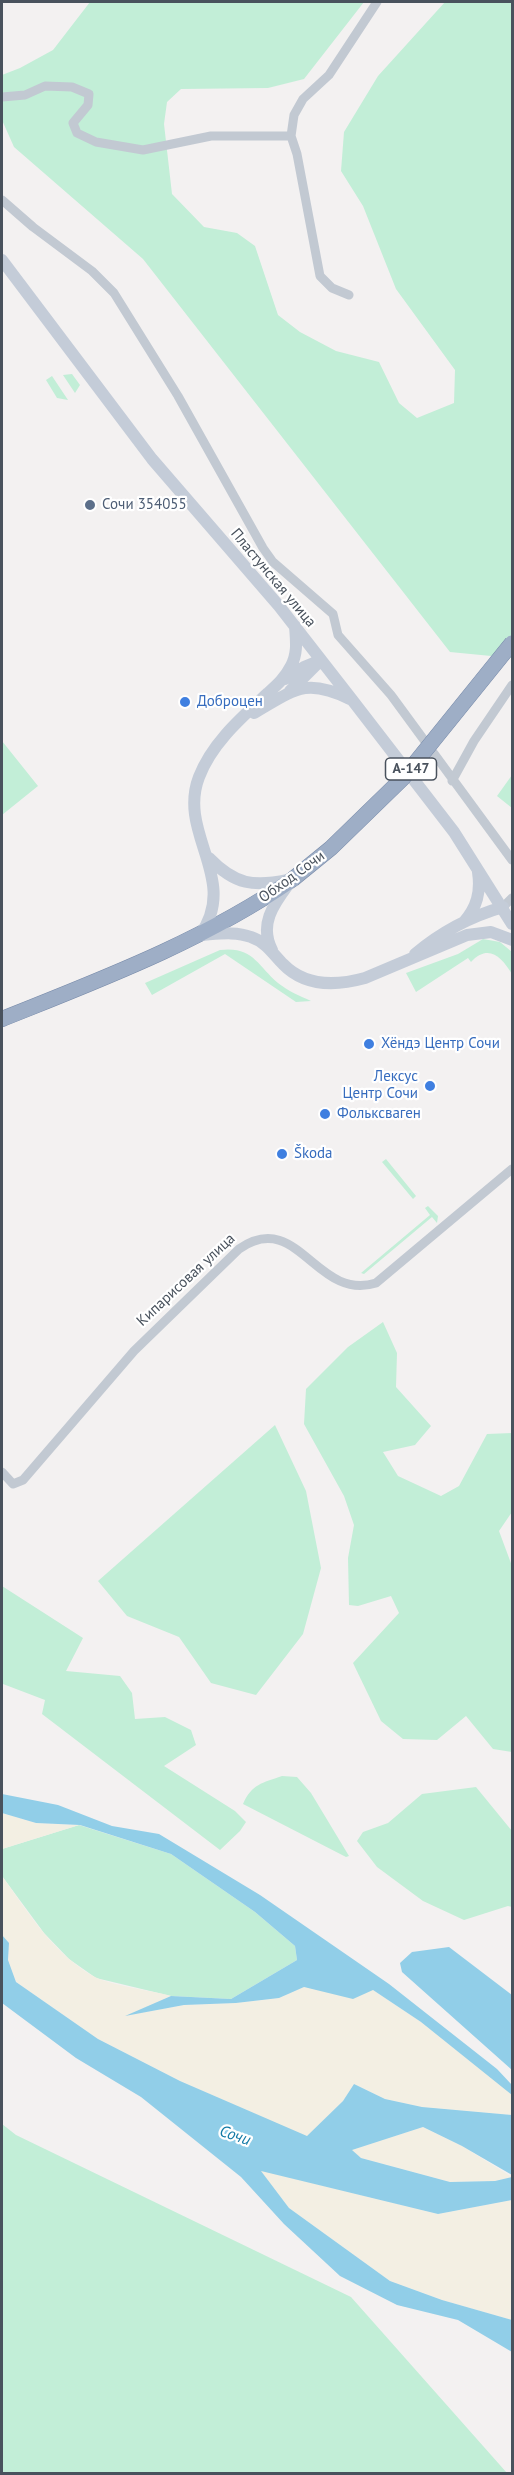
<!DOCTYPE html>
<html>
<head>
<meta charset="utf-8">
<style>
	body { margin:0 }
	#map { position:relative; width:514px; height:2475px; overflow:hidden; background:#f3f1f1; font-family:"PT Sans",sans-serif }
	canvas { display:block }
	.frame { position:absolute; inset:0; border:3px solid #49525d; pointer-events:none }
</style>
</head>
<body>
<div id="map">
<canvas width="514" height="2475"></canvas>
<div class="frame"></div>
</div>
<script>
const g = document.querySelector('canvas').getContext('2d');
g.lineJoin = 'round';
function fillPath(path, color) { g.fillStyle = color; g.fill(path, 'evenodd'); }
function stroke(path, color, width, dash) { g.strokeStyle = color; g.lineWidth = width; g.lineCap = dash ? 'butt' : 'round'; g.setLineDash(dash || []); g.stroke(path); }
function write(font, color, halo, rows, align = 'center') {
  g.font = font + ' "PT Sans",sans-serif'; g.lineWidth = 4.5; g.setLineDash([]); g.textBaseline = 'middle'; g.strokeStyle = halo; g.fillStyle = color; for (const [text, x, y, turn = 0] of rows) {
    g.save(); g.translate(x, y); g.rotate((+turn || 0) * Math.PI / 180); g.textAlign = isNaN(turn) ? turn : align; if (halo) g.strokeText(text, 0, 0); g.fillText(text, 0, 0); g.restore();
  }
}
fillPath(new Path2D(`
	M90,2H364L304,79L268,88L181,89L167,102L164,124L172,194L204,227L237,233L255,246L278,315L300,332L336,351L379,362L399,403L417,418L454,403L455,370L396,289L363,206L341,171L344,132L378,76L445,2H512V658L450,652L143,259L14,147L2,120V75L20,68L53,50Z
	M72,374L80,385L75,393L63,375Z
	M52,376L68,400L57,398L46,380Z
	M2,741L38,786L2,815Z
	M512,775V808L497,796Z
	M483,939L500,942L512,952V974C502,958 489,943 471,962L468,958L416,992L406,973L458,954Z
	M220,950C253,946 257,965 278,983C288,991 300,996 311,1001L296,1002L225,954L152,995L145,983Z
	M386,1159L416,1196L413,1199L382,1162Z
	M428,1206L438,1216L437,1223L432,1217L364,1274L361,1273L430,1215L425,1208Z
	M383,1322L397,1353L396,1387L431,1426L415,1445L383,1452L398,1476L441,1496L459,1486L487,1434L512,1433V1512L499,1531L512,1566V1752L493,1749L466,1716L437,1740L403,1739L381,1721L353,1663L399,1613L391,1596L358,1606L349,1605L348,1558L354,1525L344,1496L304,1424L306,1389L348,1347Z
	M275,1425L306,1491L321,1568L303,1634L256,1695L211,1683L179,1637L127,1616L98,1581Z
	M2,1586L83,1638L66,1671L120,1676L132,1693L135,1719L165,1717L191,1730L196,1745L164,1766L235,1811L246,1822L240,1831L220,1850L42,1714L45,1700L3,1684Z
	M282,1776L297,1777L311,1793L349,1856L346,1857L243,1804C252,1784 262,1783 282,1776Z
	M476,1787L512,1831V1907L508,1906L464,1920L423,1901L377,1867L357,1841L363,1832L388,1823L422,1794Z
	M79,1825L171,1854L255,1912L295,1946L297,1960L231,1999L171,1996L96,1978L69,1959L44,1933L2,1876V1849Z
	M2,2124L16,2135L351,2297L507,2473H2Z`), '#c2eed7');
fillPath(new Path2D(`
	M2,1813L36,1823L79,1825L2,1849Z
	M2,1876C28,1912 54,1955 95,1977C110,1985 153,1991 171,1996L129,2015L184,2005L236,2003L279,1998L304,1987L325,1991L373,1990L421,2022L508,2090L512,2095V2115L422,2107L385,2099L354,2084L343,2101L307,2137L180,2081L98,2039L16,1982L8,1960L9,1943L2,1935Z
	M423,2127L462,2146L512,2177L495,2181L450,2182L361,2158L351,2150Z
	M260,2170L438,2214L512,2200V2320L442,2300L390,2281L289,2208Z`), '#f3efe3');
fillPath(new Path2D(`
	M2,1794L58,1805L112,1826L159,1834L260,1895L389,1984L497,2069L512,2085V2095L421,2022L373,1990L353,1999L304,1987L279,1998L236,2003L184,2005L125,2016L171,1996L231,1999L297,1960L295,1946L255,1912L171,1854L80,1825L36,1823L2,1813Z
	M2,1935L9,1943L8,1960L16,1982L98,2039L180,2081L307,2136L343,2101L354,2084L385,2099L422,2107L512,2115V2175L462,2146L423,2127L352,2150L361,2158L450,2182L495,2181L512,2177V2200L438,2214L261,2171L289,2208L390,2281L442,2300L512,2320V2352L458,2320L397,2305L340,2276L284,2224L241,2177L141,2097L76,2058L2,2003Z
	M449,1947L512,1995V2070L402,1972L400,1963L412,1952Z`), '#91cee8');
const trunk = new Path2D(`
	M2,1019C102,979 203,941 293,879`);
stroke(trunk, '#7689a8', 16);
stroke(new Path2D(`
	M2,97L25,95L45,86L72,87L89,94L88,105L73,123L77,133L96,142L143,150L211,136H291
	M2,200L33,227L92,271L114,293L178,396L263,548L273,562L333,614L338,635L391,695L512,860
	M349,295L332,288L320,276L297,154L291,136L294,115L303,99L329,75L377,2
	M452,781L474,741L512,685
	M503,907L512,898
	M2,1472L13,1484L23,1480L134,1351L239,1249C298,1208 316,1302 376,1283L512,1169`), '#c2c9d2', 9);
stroke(new Path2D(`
	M2,260L152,459L279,606L353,701L454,832L512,924
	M285,679L304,667L321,660
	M290,691L318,663
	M254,713C294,690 305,677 350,699
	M209,858C235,885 254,887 288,880
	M464,922C477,907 481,892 478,872
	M200,935C240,879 177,834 199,777C212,743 241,718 268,693C277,685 285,678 291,666C298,653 296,640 295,626
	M201,935C217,934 236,931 251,937C266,942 273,954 283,964C305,987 336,986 365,978L467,935L491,932L512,940
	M272,950C259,925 273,905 288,885
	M415,954C440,933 472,916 503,907`), '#c4ccd8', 12);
stroke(trunk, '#9eaec6', 15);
const trunkBridge = new Path2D(`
	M293,879L331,848L403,778L512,643`);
stroke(trunkBridge, '#7689a8', 16, []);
stroke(trunkBridge, '#9eaec6', 15);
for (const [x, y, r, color] of [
	[90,505,6,"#5c6f8a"],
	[185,702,6,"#3f7fe0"],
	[369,1044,6,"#3f7fe0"],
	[430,1086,6,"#3f7fe0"],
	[325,1114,6,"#3f7fe0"],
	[282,1154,6,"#3f7fe0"]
]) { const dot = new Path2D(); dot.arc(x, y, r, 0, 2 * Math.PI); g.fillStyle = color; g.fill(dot); stroke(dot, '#fff', 2); }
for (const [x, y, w] of [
	[411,769,51]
]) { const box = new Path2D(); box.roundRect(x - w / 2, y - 11, w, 22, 4.5); g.fillStyle = '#fff'; g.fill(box); stroke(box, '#49525d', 1.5); }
write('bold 14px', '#49525d', null, [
	["А-147",411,769]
]);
write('15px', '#4e5e75', '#fff', [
	["Сочи 354055",102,505]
], 'left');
write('15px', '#49525d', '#fff', [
	["Пластунская улица",273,578,50],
	["Обход Сочи",292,877,-36],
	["Кипарисовая улица",186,1280,-43]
]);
write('15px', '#366cbe', '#fff', [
	["Доброцен",197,702],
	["Хёндэ Центр Сочи",381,1044],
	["Лексус",418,1077,"right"],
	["Центр Сочи",418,1094,"right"],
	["Фольксваген",337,1114],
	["Škoda",294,1154]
], 'left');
write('italic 16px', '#137aa6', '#fff', [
	["Сочи",235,2136,19]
]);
</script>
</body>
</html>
